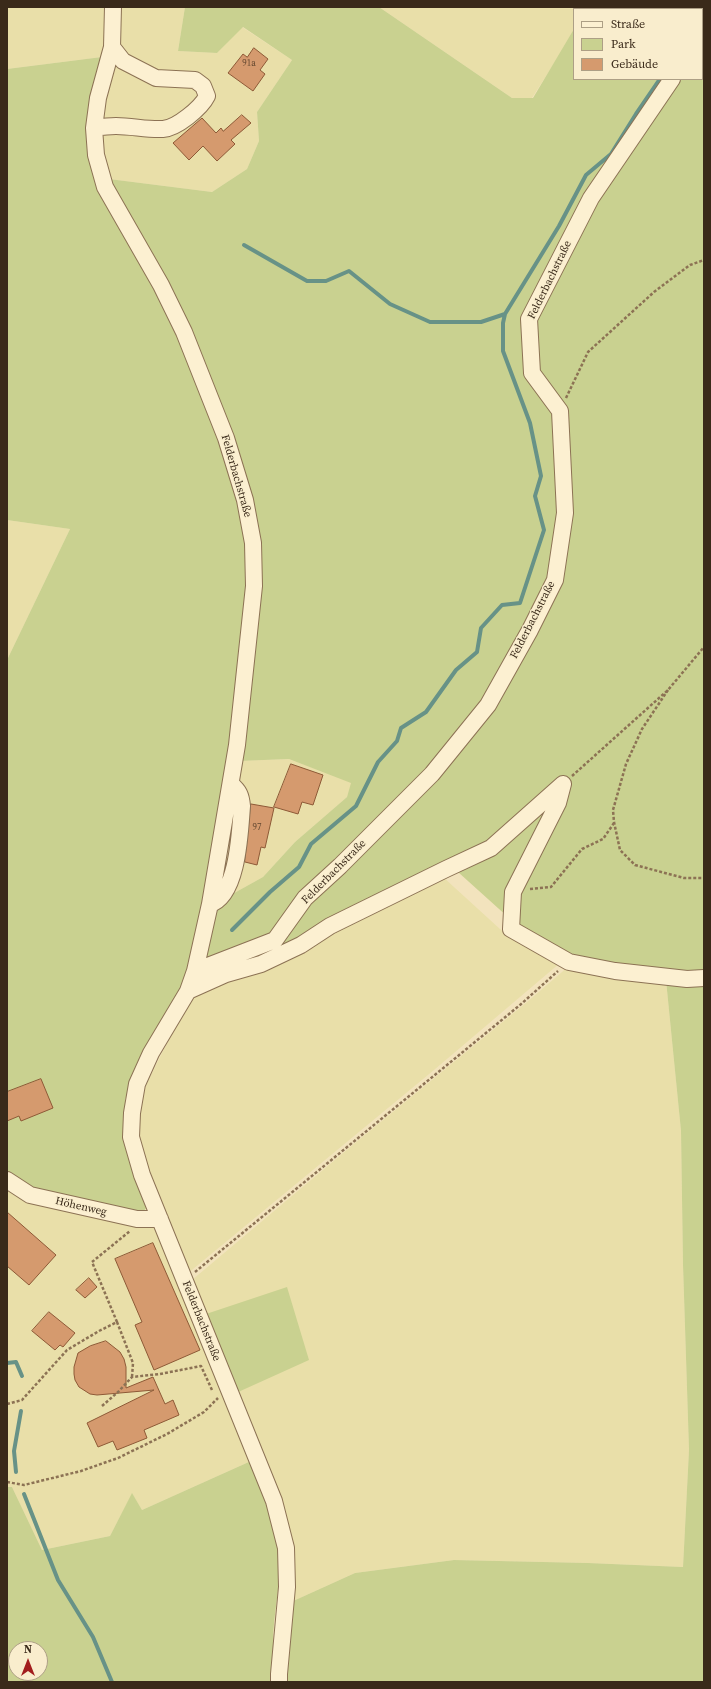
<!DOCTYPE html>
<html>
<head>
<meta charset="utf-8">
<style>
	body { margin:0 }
	#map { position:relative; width:711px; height:1689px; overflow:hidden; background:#f2e3bd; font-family:"Source Serif 4",serif }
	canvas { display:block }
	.frame { position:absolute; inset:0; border:8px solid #3a2a1a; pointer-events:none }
	.legend { position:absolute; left:573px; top:8px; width:130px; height:72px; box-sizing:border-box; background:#f9edcd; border:1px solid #ad9f85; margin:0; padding:5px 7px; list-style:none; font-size:12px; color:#3a2a1a }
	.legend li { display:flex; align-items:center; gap:8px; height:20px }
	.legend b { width:20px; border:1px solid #ad9f85 }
	.north { position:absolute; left:8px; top:1641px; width:40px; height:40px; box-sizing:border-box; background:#f9edcd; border:1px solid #ad9f85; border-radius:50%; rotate:0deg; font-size:11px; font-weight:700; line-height:16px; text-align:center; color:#3a2a1a }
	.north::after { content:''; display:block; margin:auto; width:14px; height:18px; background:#a21d1d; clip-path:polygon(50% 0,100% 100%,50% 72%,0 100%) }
</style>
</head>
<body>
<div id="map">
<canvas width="711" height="1689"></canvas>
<div class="frame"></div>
<ul class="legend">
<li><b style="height:5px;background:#fcf0d1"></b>Straße</li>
<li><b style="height:11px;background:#c9d190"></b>Park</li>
<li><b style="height:11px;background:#d59a6e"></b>Gebäude</li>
</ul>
<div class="north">N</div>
</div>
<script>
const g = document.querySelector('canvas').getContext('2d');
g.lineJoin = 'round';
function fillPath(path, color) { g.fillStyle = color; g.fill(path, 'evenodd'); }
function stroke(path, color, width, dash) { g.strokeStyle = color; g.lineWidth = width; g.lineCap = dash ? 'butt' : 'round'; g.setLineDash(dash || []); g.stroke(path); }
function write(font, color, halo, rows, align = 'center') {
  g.font = font + ' "Source Serif 4",serif'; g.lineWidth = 3; g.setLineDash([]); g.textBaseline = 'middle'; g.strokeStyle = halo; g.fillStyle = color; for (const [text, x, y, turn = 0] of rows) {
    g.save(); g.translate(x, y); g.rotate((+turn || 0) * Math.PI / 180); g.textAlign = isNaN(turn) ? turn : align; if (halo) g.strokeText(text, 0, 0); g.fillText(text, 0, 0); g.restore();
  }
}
fillPath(new Path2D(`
	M7,7H105L107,37L102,57L7,69Z
	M120,7H185L178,51L217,53L242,27L292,60L257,112L259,141L247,169L212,192L109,179L99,130Z
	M379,7H588L587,9H574V32L532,98H512Z
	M7,520L70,529L7,660Z
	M289,759L352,782L347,797L295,842L263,877L218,902L239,761Z
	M443,877L500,929L523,945L560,963L434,1070L187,1274L153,1185L139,1138V1106L147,1083L163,1051L193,995Z
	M569,966L666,980L681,1131L683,1265L689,1450L683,1567L588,1563L454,1560L355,1573L291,1602L251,1461L142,1510L132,1494L110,1536L42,1550L12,1487H7V1185L45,1202L156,1228L192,1280L355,1143L527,1002Z`), '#e9dfa9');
fillPath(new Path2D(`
	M185,7H379L512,98H533L574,29V79H702V30H704V975L571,958L529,936L448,863L298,942L200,981L218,902L263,877L295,842L347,797L351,783L289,759L239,761L259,540L173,292L156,259L115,192L109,179L212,192L247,169L259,141L257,112L292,60L243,27L217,53L178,51Z
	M587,7H668V9H586Z
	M102,57L88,147L177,328L215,426L234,484L245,530L248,582L233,736L206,890L185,984L136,1071L125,1100L126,1138L148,1206L142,1213L31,1189L7,1175V660L70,529L7,520V69Z
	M666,980L704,981V1682H7V1487H12L42,1550L110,1536L132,1493L142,1510L251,1461C263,1489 278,1518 280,1549C282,1581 273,1612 273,1644H288L291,1602L355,1573L454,1560L588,1563L683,1567L689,1450L683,1265L681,1131ZM16,1649H40V1673H16Z
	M287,1287L309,1360L236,1393L206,1314Z`), '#c9d190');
stroke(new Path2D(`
	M244,245L307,281H326L349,271L390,304L430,322H481L505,314
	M232,930L270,892L299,867L311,844L356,806L378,762L397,741L401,728L426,712L456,670L477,652L481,628L502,605L520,603L544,530L535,496L541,476L530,423L503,351V323L505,314L559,226L586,175L611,154L636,114L660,79
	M7,1363L16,1362L22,1376
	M16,1472L14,1451L21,1411
	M24,1494L58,1580L93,1637L112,1682`), '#679287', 4);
const building = new Path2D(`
	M254,48L268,59L260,70L265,74L253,91L228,73L243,54L247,57Z
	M242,115L251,123L231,140L235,144L217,161L203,146L189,160L173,143L202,118L216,133L221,128L223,131Z
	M291,764L323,775L313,805L302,802L298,814L274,807Z
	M251,804L274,808L265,848L261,847L257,865L245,862Z
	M41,1079L53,1108L21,1121L19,1116L7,1121V1092Z
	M7,1212L56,1255L29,1285L7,1266Z
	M153,1243L200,1350L154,1370L135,1325L142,1322L115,1259Z
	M89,1278L97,1287L85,1298L76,1290Z
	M49,1312L75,1333L63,1347L60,1345L55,1350L32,1331Z
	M106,1341L120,1352L124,1359L126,1367V1388L153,1377L165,1404L173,1400L179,1415L144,1430L147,1438L117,1450L113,1441L98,1447L87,1423L154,1390L97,1395L90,1394L79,1387L75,1380L74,1374V1367L78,1353L90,1346Z`);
fillPath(building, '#d59a6e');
stroke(building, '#8e5a37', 1);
const minor = new Path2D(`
	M113,7L112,47L98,98L94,128L96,155L105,187L161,285L184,332L226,438L245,500L253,543L254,586L237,745L210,904L195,971L188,991L151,1053L137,1084L132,1113L131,1137L142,1175L274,1501L286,1548L287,1587L279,1674V1682
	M702,32L704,29
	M94,128C101,127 109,126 116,126C132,126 148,130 163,129C177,128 201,108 207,96L203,86L195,80L156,78L123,61L112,47
	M210,904C238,896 240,831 242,806C241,795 239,791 231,784
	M195,971L275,940L305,898L340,866L432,774L488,705L530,630L555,580L565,513L560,411L532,373L529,319L591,198L672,79
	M188,991L226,974L261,964L301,945L330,926L446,869L491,848L563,784L558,803L513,892L511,929L569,962L615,971L687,979L704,978
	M7,1180L30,1195L137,1219H160`);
stroke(minor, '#8c7254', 18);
stroke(new Path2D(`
	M566,398L588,352L654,292L690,265L704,260
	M668,690L642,729L626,764L613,810L614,822L620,850L635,865L684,878H704
	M572,776L668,690L704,647
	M530,889L551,887L582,849L603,839L614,823
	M195,1272L520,1005L558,971
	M117,1322L92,1262L130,1231
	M7,1404L22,1400L67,1350L99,1331L117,1322L133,1363L132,1377
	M102,1406L118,1392L132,1377L160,1374L201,1366L212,1390
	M7,1482L24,1485L81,1471L118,1458L167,1434L204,1412L218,1398`), '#8c7254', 2.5, [3, 2]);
stroke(minor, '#fcf0d1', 16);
write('9px', '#61462f', null, [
	["91a",249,64],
	["97",257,828]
]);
write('11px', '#3a2a1a', '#f9edcd', [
	["Felderbachstraße",550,280,-64],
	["Felderbachstraße",236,476,74],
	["Felderbachstraße",533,620,-63],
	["Felderbachstraße",334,872,-45],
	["Höhenweg",81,1207,13],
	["Felderbachstraße",201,1321,68]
]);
</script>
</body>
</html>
